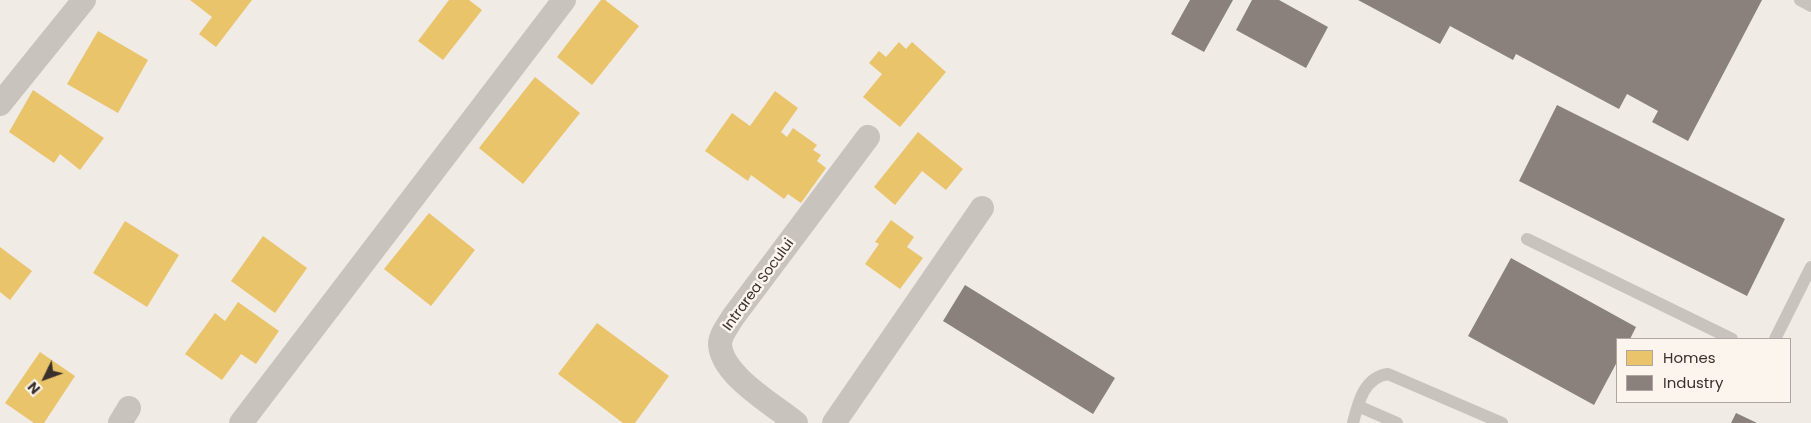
<!DOCTYPE html>
<html>
<head>
<meta charset="utf-8">
<style>
	body { margin:0 }
	#map { position:relative; width:1811px; height:423px; overflow:hidden; background:#f0ebe5; font-family:Poppins,sans-serif }
	canvas { display:block }
	.legend { position:absolute; left:1616px; top:338px; width:175px; height:65px; box-sizing:border-box; background:#fbf5ee; border:1px solid #aea6a0; margin:0; padding:6px 9px; list-style:none; font-size:15px; color:#3b302b }
	.legend li { display:flex; align-items:center; gap:10px; height:25px }
	.legend b { width:25px; border:1px solid #aea6a0 }
	.north { position:absolute; left:20px; top:353px; width:50px; height:50px; -webkit-text-stroke:4px #fbf5ee; paint-order:stroke; rotate:228deg; font-size:14px; font-weight:700; line-height:20px; text-align:center; color:#3b302b }
	.north::after { content:''; display:block; margin:auto; width:18px; height:22px; background:#3b302b; clip-path:polygon(50% 0,100% 100%,50% 72%,0 100%) }
</style>
</head>
<body>
<div id="map">
<canvas width="1811" height="423"></canvas>
<ul class="legend">
<li><b style="height:14px;background:#e9c46a"></b>Homes</li>
<li><b style="height:14px;background:#8a817c"></b>Industry</li>
</ul>
<div class="north">N</div>
</div>
<script>
const g = document.querySelector('canvas').getContext('2d');
g.lineJoin = 'round';
function fillPath(path, color) { g.fillStyle = color; g.fill(path, 'evenodd'); }
function stroke(path, color, width, dash) { g.strokeStyle = color; g.lineWidth = width; g.lineCap = dash ? 'butt' : 'round'; g.setLineDash(dash || []); g.stroke(path); }
function write(font, color, halo, rows, align = 'center') {
  g.font = font + ' Poppins,sans-serif'; g.lineWidth = 5; g.setLineDash([]); g.textBaseline = 'middle'; g.strokeStyle = halo; g.fillStyle = color; for (const [text, x, y, turn = 0] of rows) {
    g.save(); g.translate(x, y); g.rotate((+turn || 0) * Math.PI / 180); g.textAlign = isNaN(turn) ? turn : align; if (halo) g.strokeText(text, 0, 0); g.fillText(text, 0, 0); g.restore();
  }
}
fillPath(new Path2D(`
	M190,0H252L216,47L199,34L212,17Z
	M449,0H469L482,10L443,60L418,41Z
	M601,0H605L639,26L592,85L557,57Z
	M98,31L148,60L118,113L67,84Z
	M899,42L906,49L912,42L946,72L900,127L863,97L882,74L869,63L879,51L886,57Z
	M535,77L580,113L523,184L479,148Z
	M33,90L104,138L80,170L60,154L54,163L9,132Z
	M775,91L798,108L781,132L787,137L793,128L817,145L813,150L821,155L817,161L826,168L801,203L788,194L784,199L751,175L748,181L705,151L732,113L750,126Z
	M918,132L963,169L946,190L922,171L895,205L874,187Z
	M429,213L475,250L431,306L384,269Z
	M891,220L914,237L907,247L923,258L900,289L865,264L879,244L875,242Z
	M125,221L179,255L147,307L93,273Z
	M263,236L307,268L275,313L231,281Z
	M0,247L32,271L10,300L0,292Z
	M238,302L279,331L256,364L241,354L222,380L185,354L215,313L225,321Z
	M597,323L669,376L635,423H623L558,374Z
	M40,352L75,376L44,423H34L5,403Z`), '#e9c46a');
fillPath(new Path2D(`
	M1190,0H1233L1204,52L1171,34Z
	M1252,0H1279L1328,27L1306,68L1236,30Z
	M1358,0H1762L1688,141L1652,122L1658,111L1627,94L1619,109L1516,54L1513,60L1450,26L1440,44Z
	M1557,105L1785,219L1747,296L1519,181Z
	M1511,258L1636,327L1630,339H1617V362L1594,405L1468,336Z
	M965,285L1115,378L1093,414L943,321Z
	M1736,413L1757,423H1731Z`), '#8a817c');
stroke(new Path2D(`
	M1800,0L1811,6
	M1527,239L1732,339
	M1775,339L1811,267
	M1358,406L1397,423
	M1353,423C1358,403 1364,377 1388,374L1502,423`), '#c9c3be', 12);
stroke(new Path2D(`
	M0,104L84,0
	M120,423L129,408
	M241,423L564,0
	M796,423C774,405 721,375 720,344C720,335 729,324 733,317L868,137
	M834,423L982,208`), '#c9c3be', 24);
write('14px', '#3b302b', '#fbf5ee', [
	["Intrarea Socului",759,285,-54]
]);
</script>
</body>
</html>
